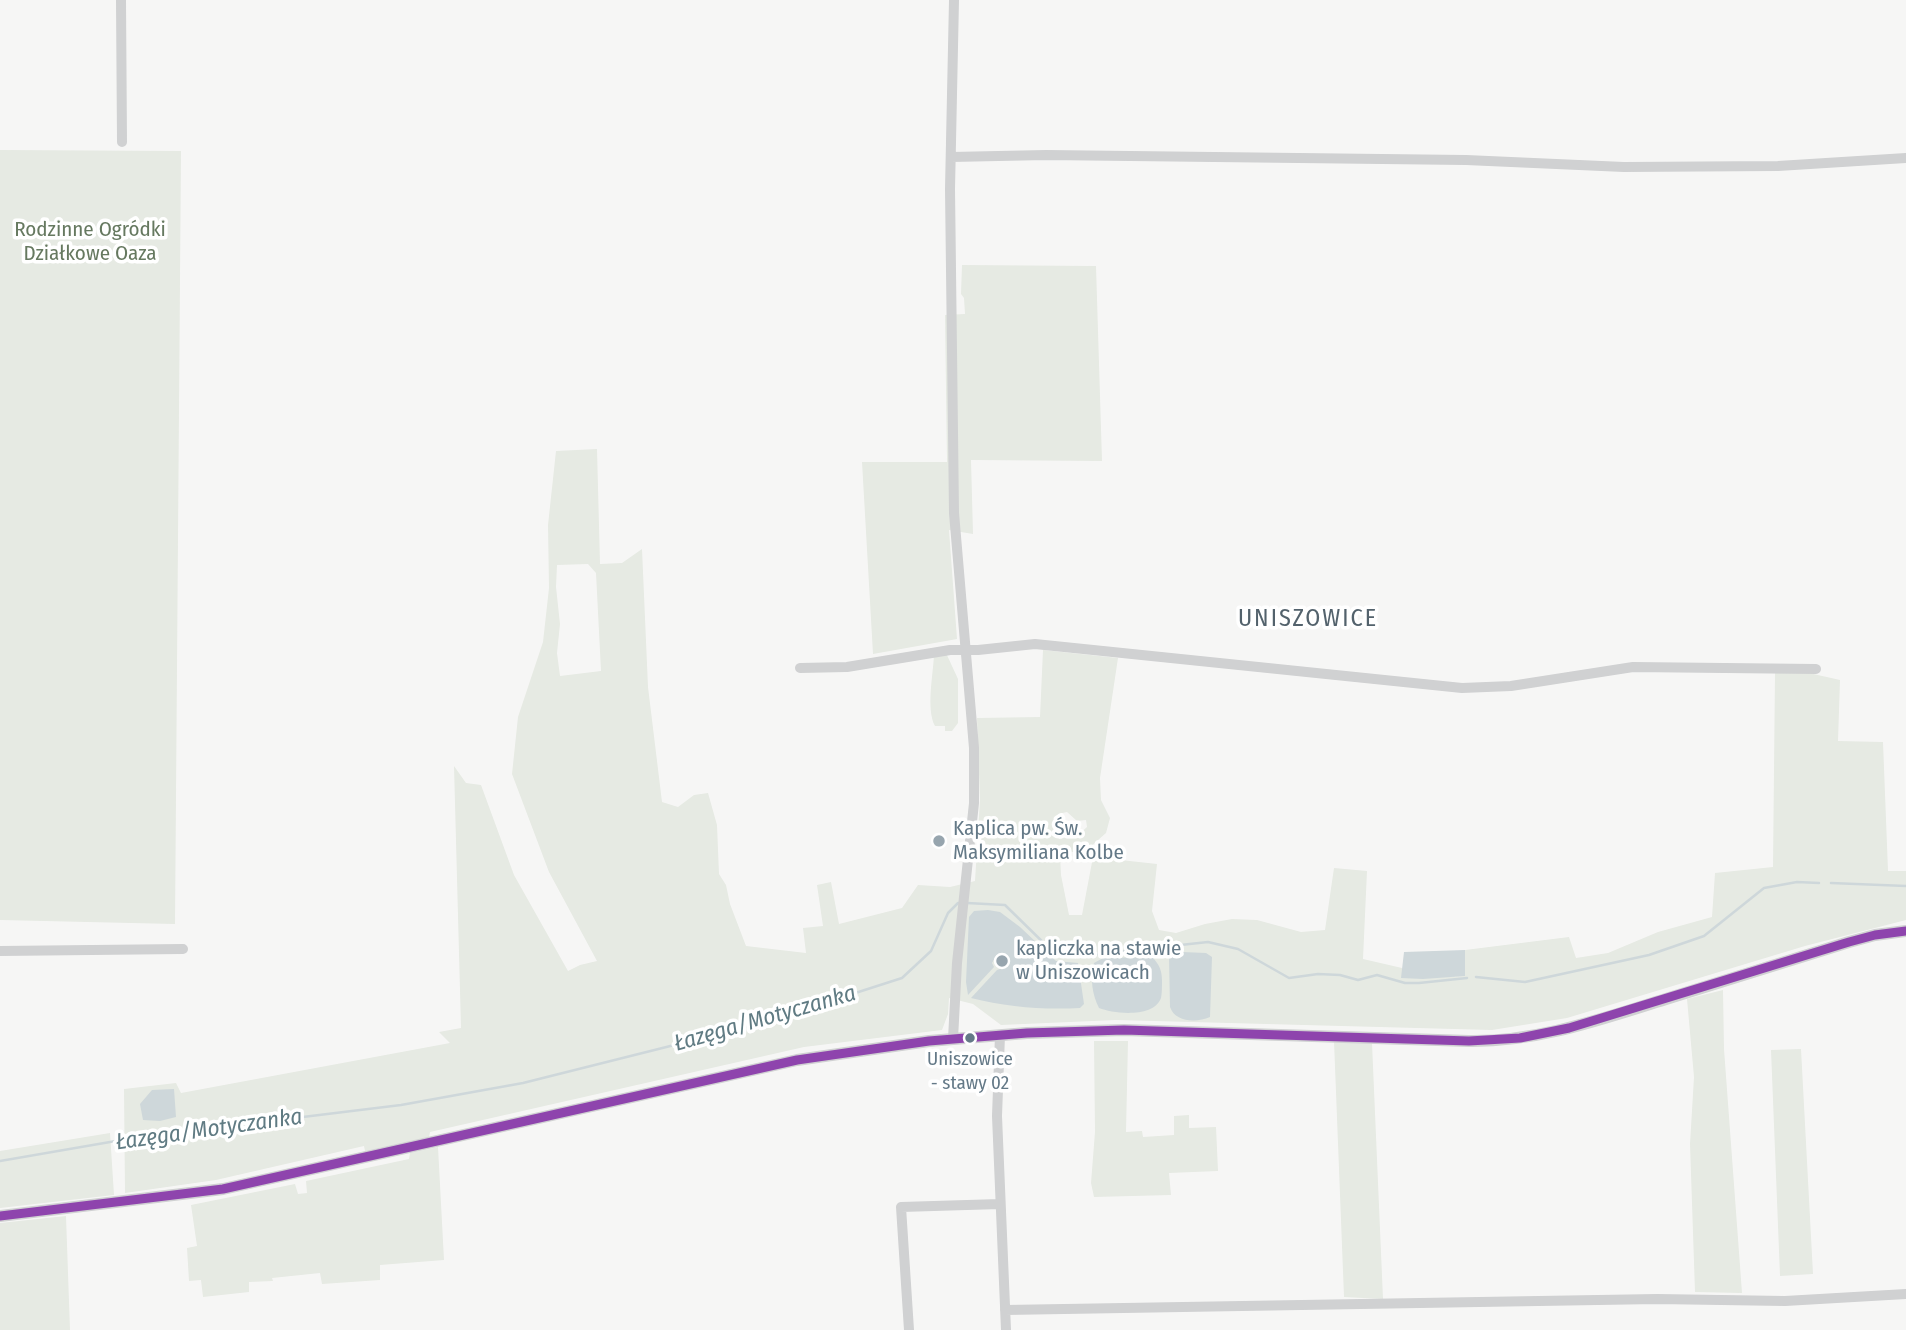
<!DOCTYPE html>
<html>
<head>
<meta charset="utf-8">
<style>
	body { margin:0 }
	canvas { display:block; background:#f6f6f5 }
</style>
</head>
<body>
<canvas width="1906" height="1330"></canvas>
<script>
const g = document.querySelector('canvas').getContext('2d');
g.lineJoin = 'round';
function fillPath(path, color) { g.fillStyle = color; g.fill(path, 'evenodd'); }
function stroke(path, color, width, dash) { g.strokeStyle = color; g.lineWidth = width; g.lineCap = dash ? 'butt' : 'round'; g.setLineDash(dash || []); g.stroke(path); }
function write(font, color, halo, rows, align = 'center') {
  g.font = font + ' "Fira Sans Condensed",sans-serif'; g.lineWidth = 7; g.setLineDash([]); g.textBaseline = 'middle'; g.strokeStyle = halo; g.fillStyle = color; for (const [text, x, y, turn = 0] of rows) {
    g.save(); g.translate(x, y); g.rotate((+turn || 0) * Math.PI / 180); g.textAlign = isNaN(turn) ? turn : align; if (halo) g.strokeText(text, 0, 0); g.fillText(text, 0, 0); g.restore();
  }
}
fillPath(new Path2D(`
	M0,150L181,151L175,924L0,920Z
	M962,265L1096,266L1102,461L971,460L973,534L949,530L957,639L873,654L862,462H947L945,315L965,314L964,298L961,294Z
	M597,449L600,564L622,563L642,549L648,687L662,802L678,807L694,795L708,793L717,825L719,874L726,885L730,904L746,946L806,953L803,928L823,926L817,885L831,882L839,924L902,908L918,885L950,887L975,881L980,800L977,718L1040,717L1043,650L1118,658L1100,778L1101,800L1110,818L1106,833L1089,848L1060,855L1061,875L1069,915H1082L1093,857L1157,864L1152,911L1159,930L1176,933L1205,924L1232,919L1257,920L1301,932L1325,930L1334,868L1367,871L1363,959L1402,968V978L1464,976L1465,950L1569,937L1576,958L1608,953L1658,932L1712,917L1715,873L1773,867L1775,673H1809L1840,680L1838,741L1883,742L1888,871H1906V920L1805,946L1567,1018L1492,1030L1116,1020L1001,1025L973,1004L949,998L948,1014L942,1030L804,1047L430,1132L429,1137L365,1151L364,1146L216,1180L125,1193L124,1089L176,1083L181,1093L450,1043L439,1032L461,1028L454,766L466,783L481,785L514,875L568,971L580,965L597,961L549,872L512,774L518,717L543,642L549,588L548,525L556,451ZM588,564L596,573L601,671L560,676L557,653L560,624L556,587L557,565ZM1067,812L1077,821L1086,820L1087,827L1078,835L1059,839L1058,814Z
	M946,653L958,679V723L952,731H945V726H935C926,709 933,676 934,655Z
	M1723,990L1724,1049L1742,1293L1695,1292L1690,1144L1694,1077L1687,999Z
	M1094,1041H1128L1126,1132L1142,1131L1143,1137L1174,1135V1116L1189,1115V1128L1216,1127L1218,1171L1169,1173L1171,1195L1094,1197L1091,1183L1095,1132Z
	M1334,1041L1372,1043L1383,1299L1344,1297Z
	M1801,1049L1813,1274L1780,1276L1771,1050Z
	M110,1133L114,1195L0,1208V1151Z
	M438,1147L444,1260L380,1265V1280L322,1284L320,1273L272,1278L273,1281L249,1282V1292L203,1297L201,1280L189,1281L187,1248L197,1246L191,1205L295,1184L298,1194L307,1193L306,1181L409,1159L410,1153Z
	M66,1216L70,1330H0V1223Z`), '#e6eae3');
fillPath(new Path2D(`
	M988,910L1000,912L1020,927L1056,961L1078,963L1084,1004L1080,1008C1043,1010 1007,1007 971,998L997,970L1008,966V959L1002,955L996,956L992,963L994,967L968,995L966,982L969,917L974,911Z
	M1465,950V976L1423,979L1401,978L1404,952Z
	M1182,952L1206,953L1212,957L1210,1017C1196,1023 1175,1022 1170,1007L1169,955Z
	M1152,957C1159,964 1162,970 1162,981C1162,986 1162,994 1161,998C1154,1018 1114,1014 1099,1008C1092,994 1090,979 1094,963L1103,958Z
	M174,1089L176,1117L160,1121L143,1120L140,1104L152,1090Z`), '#ced7da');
stroke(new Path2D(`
	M1831,883L1906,886
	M967,903L1005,905L1054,953L1070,957L1208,942L1238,949L1289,978L1318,974L1340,975L1358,980L1377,975L1405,983H1419L1467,978
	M1476,977L1525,982L1649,955L1704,936L1764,888L1797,882L1819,883
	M0,1161L139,1137L401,1105L523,1083L762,1023L902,978L931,951L948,913L958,903H960`), '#ced7da', 2.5);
stroke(new Path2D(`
	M121,0L122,142
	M951,157L1046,155L1466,160L1624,167L1778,166L1906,158
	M800,668L847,667L950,650H978L1035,644L1462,688L1511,686L1633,667L1816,669
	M0,951L183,949
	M1000,1035L997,1116L1006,1330
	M953,1039L957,963L974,803V748L954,513L950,189L954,0
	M1005,1310L1657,1299L1785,1301L1906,1294
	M909,1330L901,1207L1000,1204`), '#d0d1d2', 10);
stroke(new Path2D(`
	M0,1216L223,1189L797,1060L929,1041L1027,1033L1124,1030L1469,1041C1538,1042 1601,1019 1666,999C1727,980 1788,961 1849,942L1875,935L1906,931`), '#d0d1d2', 12);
stroke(new Path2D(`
	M0,1216L223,1189L797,1060L929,1041L1027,1033L1124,1030L1469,1041L1520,1038L1569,1028L1849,942L1875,935L1906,931`), '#8e44ad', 9);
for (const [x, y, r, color] of [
	[939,841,7,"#97a5ae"],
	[1002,961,7,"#97a5ae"],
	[970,1038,6,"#647987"]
]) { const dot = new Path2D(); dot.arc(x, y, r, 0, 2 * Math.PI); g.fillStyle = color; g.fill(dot); stroke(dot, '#fff', 2.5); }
write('19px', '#647987', '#fff', [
	["Uniszowice",970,1060],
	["- stawy 02",970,1084]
]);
write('21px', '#667960', '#fff', [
	["Rodzinne Ogródki",90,230],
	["Działkowe Oaza",90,254]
]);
write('21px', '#647987', '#fff', [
	["Kaplica pw. Św.",953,829],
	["Maksymiliana Kolbe",953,853],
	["kapliczka na stawie",1016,949],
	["w Uniszowicach",1016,973]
], 'left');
write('italic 23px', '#607b83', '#fff', [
	["Łazęga/Motyczanka",765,1019,-16],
	["Łazęga/Motyczanka",209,1130,-8]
]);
g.letterSpacing = '2px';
write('24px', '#53626c', '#fff', [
	["UNISZOWICE",1308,619]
]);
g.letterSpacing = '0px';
</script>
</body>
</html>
